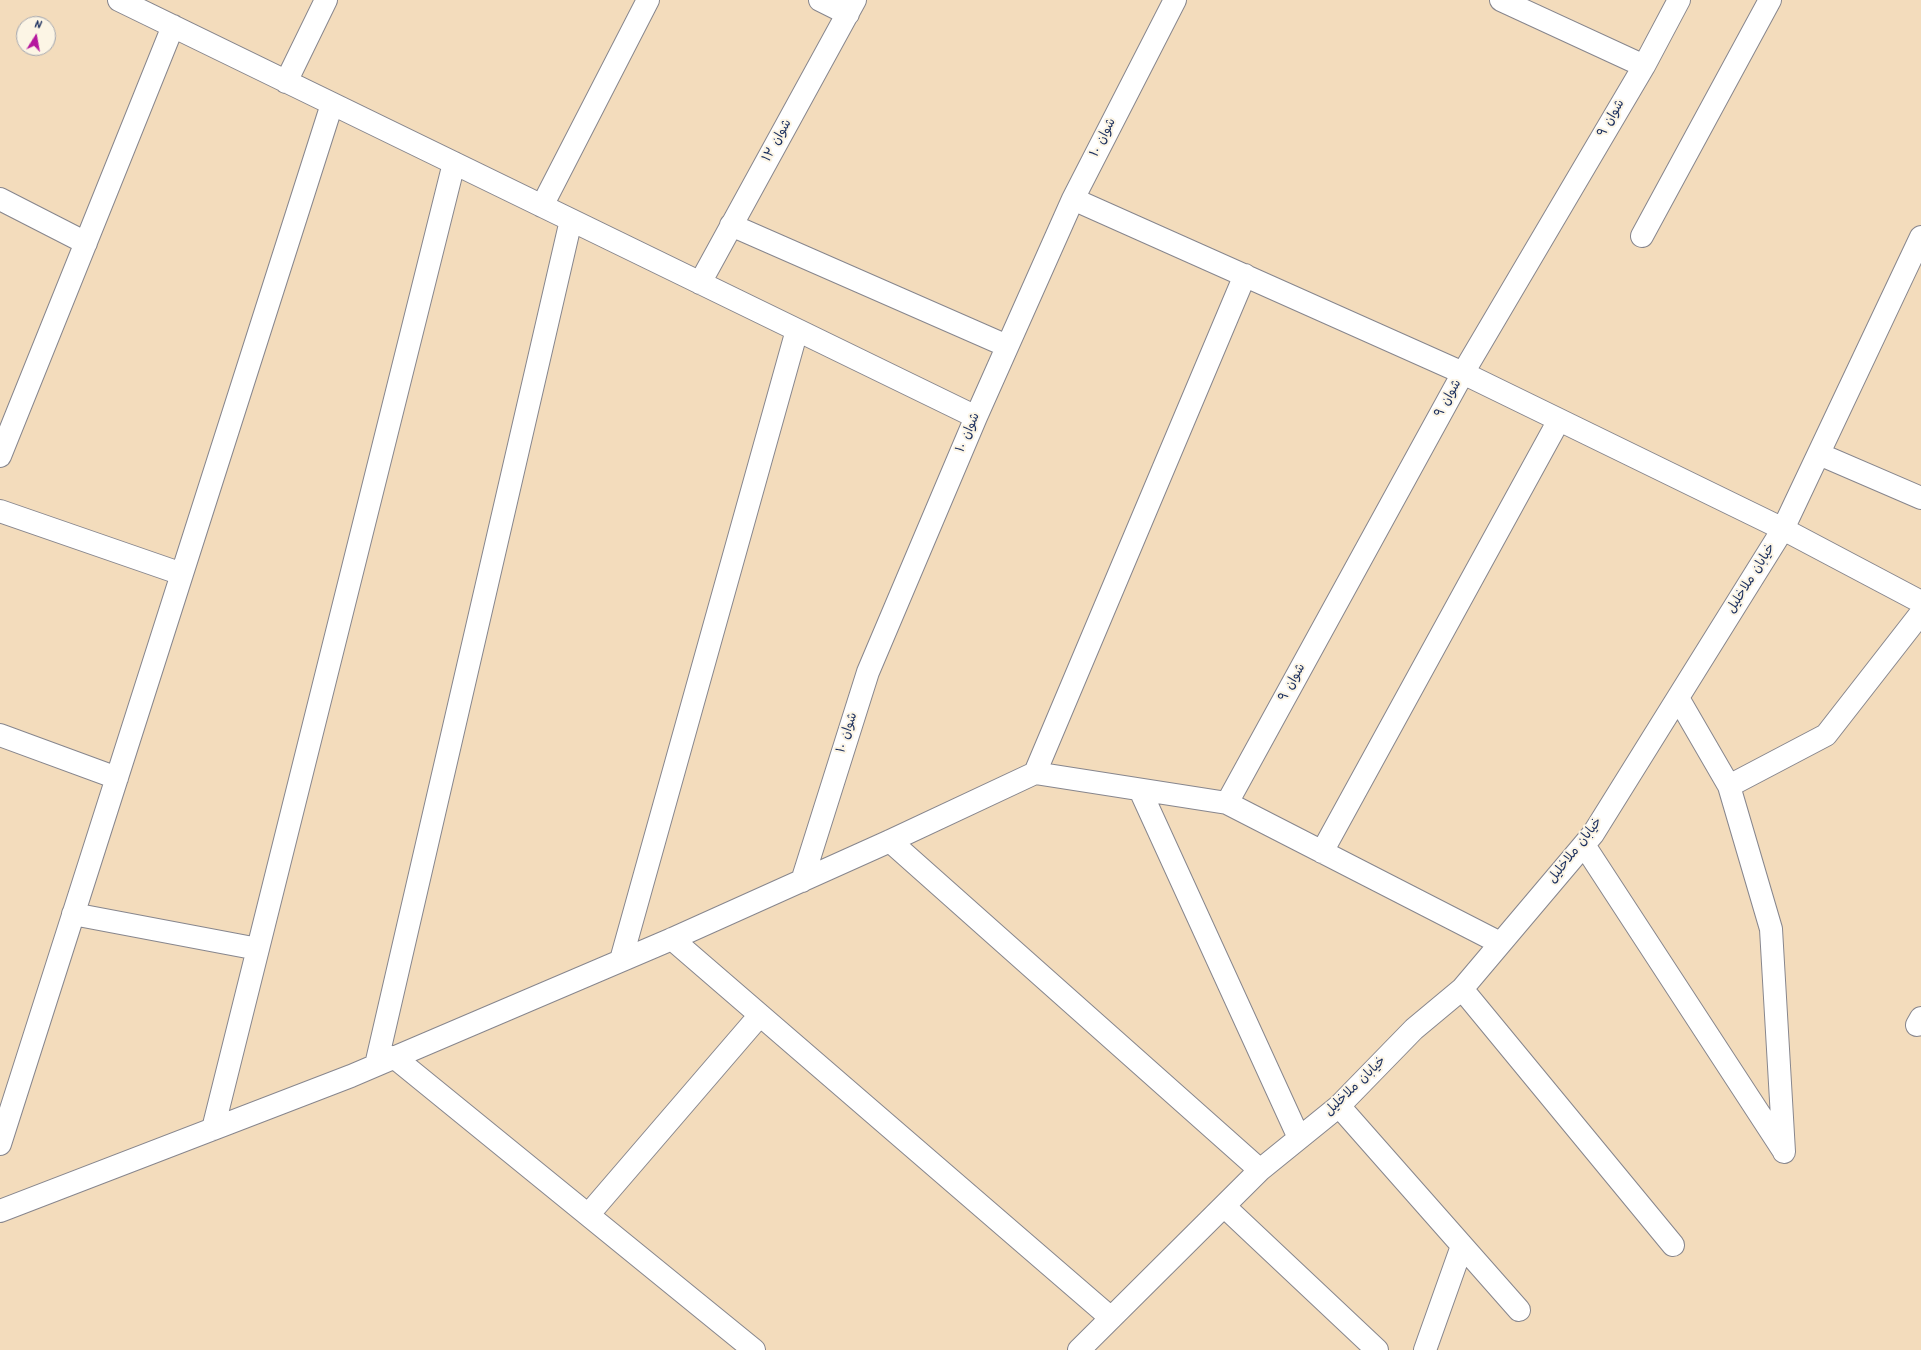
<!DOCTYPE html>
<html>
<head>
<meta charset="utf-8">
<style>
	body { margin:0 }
	#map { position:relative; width:1921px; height:1350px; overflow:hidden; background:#f3dcbc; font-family:Kalam,sans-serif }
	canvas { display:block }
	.north { position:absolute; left:16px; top:16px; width:40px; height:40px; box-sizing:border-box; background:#fcf5e5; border:1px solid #a2a6af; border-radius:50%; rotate:11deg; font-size:11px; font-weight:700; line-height:16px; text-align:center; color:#1b2f5e }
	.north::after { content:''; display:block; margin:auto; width:14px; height:18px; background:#b5179e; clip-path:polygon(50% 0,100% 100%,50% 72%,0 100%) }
</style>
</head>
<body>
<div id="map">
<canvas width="1921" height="1350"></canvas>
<div class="north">N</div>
</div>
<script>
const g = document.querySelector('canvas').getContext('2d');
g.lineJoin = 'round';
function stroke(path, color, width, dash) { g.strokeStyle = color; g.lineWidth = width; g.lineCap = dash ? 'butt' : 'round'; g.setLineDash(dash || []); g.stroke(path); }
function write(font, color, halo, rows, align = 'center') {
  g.font = font + ' Kalam,"Playpen Sans Arabic",sans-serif'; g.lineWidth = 4; g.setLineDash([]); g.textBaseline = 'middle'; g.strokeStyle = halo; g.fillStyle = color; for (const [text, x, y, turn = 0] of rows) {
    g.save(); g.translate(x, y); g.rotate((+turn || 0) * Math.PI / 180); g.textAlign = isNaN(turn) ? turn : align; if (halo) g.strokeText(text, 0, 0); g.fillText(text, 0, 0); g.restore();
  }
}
const street = new Path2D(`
	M119,0L976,417
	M820,0L848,14
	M1501,0L1644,66
	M286,82L326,0
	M0,199L86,243
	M1073,199L1463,373L1783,529L1921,602
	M542,206L648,0
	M731,225L1007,346
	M1642,236L1770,0
	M700,283L855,0
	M1819,454L1921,498
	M0,456L173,26
	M0,511L182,574
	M1678,698L1729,786L1771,929L1784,1152
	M0,735L117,778
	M1035,773L1245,275
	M1729,786L1826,735L1921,613
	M1140,790L1299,1138
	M1227,803L1463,373L1644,66L1679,0
	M890,841L1260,1170
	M1584,845L1783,1150
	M1322,852L1559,420
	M802,881L868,672L976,417L1073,199L1175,0
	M73,914L258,949
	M672,939L1111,1318
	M621,960L797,330
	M1462,989L1673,1245
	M1917,1025L1921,1018
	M394,1057L754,1350
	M376,1065L571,220
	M1339,1106L1519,1310
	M213,1129L454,163
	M0,1144L332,104
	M1224,1206L1377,1350
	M0,1211L351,1076L672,939L890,841L1035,773L1227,803L1500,943
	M588,1215L760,1015
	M1079,1350L1260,1170L1339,1106L1414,1029L1462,989L1593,834L1783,529L1921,237
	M1425,1350L1462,1246`);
stroke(street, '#87868d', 24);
stroke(street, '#fff', 22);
write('13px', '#1b2f5e', '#fcf5e5', [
	["شوان ۹",1612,119,-60],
	["شوان ۱۰",1104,138,-63],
	["شوان ۱۲",778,141,-61],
	["شوان ۹",1449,399,-61],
	["شوان ۱۰",969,433,-67],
	["خیابان ملاخلیل",1752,579,-58],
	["شوان ۹",1293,683,-61],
	["شوان ۱۰",848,733,-72],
	["خیابان ملاخلیل",1576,851,-52],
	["خیابان ملاخلیل",1356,1087,-44]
]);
</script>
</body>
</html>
